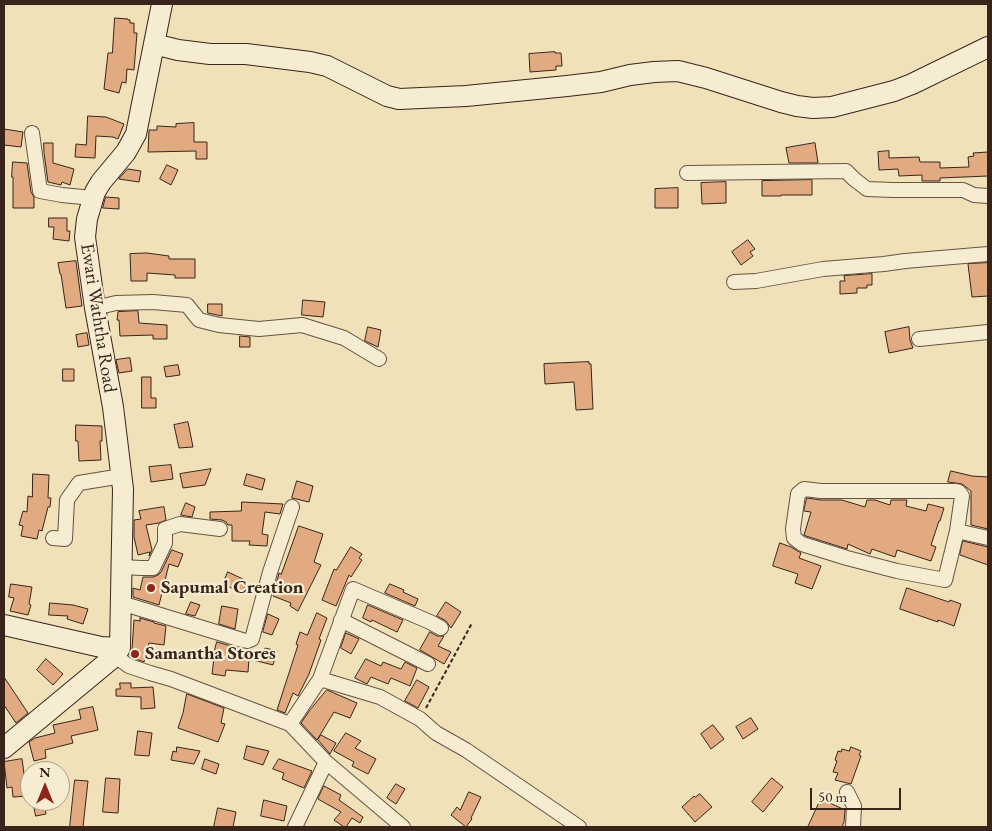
<!DOCTYPE html>
<html>
<head>
<meta charset="utf-8">
<style>
	body { margin:0 }
	#map { position:relative; width:992px; height:831px; overflow:hidden; background:#f0e1b8; font-family:"EB Garamond",serif }
	canvas { display:block }
	.frame { position:absolute; inset:0; border:5px solid #38241b; pointer-events:none }
	.north { position:absolute; left:20px; top:761px; width:50px; height:50px; box-sizing:border-box; background:#f5ecd1; border:1px solid #a99c88; border-radius:50%; rotate:0deg; font-size:14px; font-weight:700; line-height:20px; text-align:center; color:#38241b }
	.north::after { content:''; display:block; margin:auto; width:18px; height:22px; background:#8f2418; clip-path:polygon(50% 0,100% 100%,50% 72%,0 100%) }
	.scale { position:absolute; left:810px; top:788px; width:91px; height:22px; box-sizing:border-box; border:2px solid #38241b; border-top:0; padding-left:6px; font-size:15px; line-height:18px; white-space:nowrap; color:#38241b; -webkit-text-stroke:4px #f5ecd1; paint-order:stroke }
</style>
</head>
<body>
<div id="map">
<canvas width="992" height="831"></canvas>
<div class="frame"></div>
<div class="north">N</div>
<div class="scale">50 m</div>
</div>
<script>
const g = document.querySelector('canvas').getContext('2d');
g.lineJoin = 'round';
function fillPath(path, color) { g.fillStyle = color; g.fill(path, 'evenodd'); }
function stroke(path, color, width, dash) { g.strokeStyle = color; g.lineWidth = width; g.lineCap = dash ? 'butt' : 'round'; g.setLineDash(dash || []); g.stroke(path); }
function write(font, color, halo, rows, align = 'center') {
  g.font = font + ' "EB Garamond",serif'; g.lineWidth = 4.5; g.setLineDash([]); g.textBaseline = 'middle'; g.strokeStyle = halo; g.fillStyle = color; for (const [text, x, y, turn = 0] of rows) {
    g.save(); g.translate(x, y); g.rotate((+turn || 0) * Math.PI / 180); g.textAlign = isNaN(turn) ? turn : align; if (halo) g.strokeText(text, 0, 0); g.fillText(text, 0, 0); g.restore();
  }
}
const building = new Path2D(`
	M115,18L128,19V20H130V23H134V33H137L134,70L127,69L126,83L122,82L119,93L104,89L108,53H112Z
	M555,52V53H561L562,66H556V70L530,72L529,54Z
	M88,116L106,117L124,124L118,139L113,137L96,136L95,158L75,157L76,144L86,145Z
	M194,123V142H207V159H196V151L148,152L149,130H157V126L176,127V124Z
	M4,129L23,132L21,147L4,145Z
	M44,143H53V163L74,169L70,185L62,182L61,185L48,182L44,153Z
	M815,143L818,163H789L786,148Z
	M889,151V158L919,157L920,162H940V168L969,167L968,157L974,156L973,153L988,152V176L940,178V181H922V175L899,176L898,169L879,170L878,152Z
	M13,162L27,163L31,192L34,197V208H13V177H12Z
	M167,165L178,170L171,185L160,179Z
	M128,169L141,171L139,182L119,179Z
	M812,180V195H781V196H762V181Z
	M726,182V203L702,204L701,183Z
	M678,188V208H655V189Z
	M106,197L119,198V209L103,208Z
	M49,218H67V231H70L69,241L53,239L54,227H49Z
	M748,240L755,249L750,252L753,256L741,265L732,252Z
	M147,253L169,256V259H195V278H175V275L147,273V281H131L130,254Z
	M76,261L82,306L66,308L61,274H60L58,263Z
	M988,263V296L972,297L968,264Z
	M872,274V285H867V288H857V293L840,294V281H845L844,276Z
	M303,300L325,302L323,317L302,315Z
	M208,304H222V316L208,313Z
	M138,311L139,323L167,325V339H153V335L120,336L119,320H117L118,312Z
	M368,327L381,330L378,347L365,341Z
	M909,327L910,340L913,348L889,353L885,332Z
	M87,333L89,345L78,347L76,335Z
	M240,336L250,337V347H240Z
	M130,358L132,371L119,373L116,360Z
	M589,362V364H591L593,409L576,410L574,382L545,384L544,364Z
	M178,365L180,375L166,377L164,367Z
	M63,369H74V381H63Z
	M142,377H151V398H156V408H142Z
	M188,422L193,447L179,448L174,425Z
	M76,425L102,426V441H100L101,460L79,461L78,441H76Z
	M171,465L173,479L151,482L149,467Z
	M211,469L205,485L183,488L180,474Z
	M951,471L972,476L988,477V529L971,525V491L962,484L948,482Z
	M33,474L49,475L48,498H51L50,507H48L42,531L39,530L37,539L21,536L23,526L19,525L23,511L27,512L28,496L32,497Z
	M247,474L265,479L262,490L244,485Z
	M297,481L313,486L309,502L292,498Z
	M807,498L821,500H842L865,507L867,500H875L890,505L891,500H907L906,506L926,511L928,504L944,508L940,521H939L931,545L936,547L931,561L897,550L895,557L872,549L870,554L848,544L847,549L806,536L804,535L811,512L804,511Z
	M242,502L283,504L280,514L265,512L262,534L268,535L267,546L249,545L250,541H232V525H228L226,522L222,520L210,519V512L241,511Z
	M186,503L195,507L192,517L181,515Z
	M164,507L166,520L159,523L146,525L152,550L149,556L150,552L138,555L134,537V520L141,519L139,511Z
	M299,526L323,534L314,562L321,565L298,611L290,606L291,603L273,596L279,573L281,574Z
	M963,541L988,547V565L960,555Z
	M780,543L791,547L801,553L799,558L821,566L812,589L795,583L798,574L773,566Z
	M351,547L362,554L359,558L362,560L351,577L349,575L336,606L322,600L334,569L336,570Z
	M172,550L183,554L178,567L169,564L159,605L133,597V588L140,590L143,577H153L158,575L161,572Z
	M228,572L247,581L242,593L223,584Z
	M11,584L32,587L29,604L31,605L28,615L10,611L14,598L9,597Z
	M390,584L404,590L403,592L418,599L415,606L385,593Z
	M907,588L949,602L950,600L961,604L954,626L938,620V622L900,609Z
	M191,602L200,605L195,616L186,614Z
	M446,602L461,612L451,628L446,621L437,616Z
	M50,603L73,605L88,609L83,624L67,619L68,616L49,615Z
	M368,605L403,620L397,632L372,620L371,622L363,618Z
	M222,606L238,609L235,629L219,624Z
	M317,613L327,618L319,639L321,640L309,674L298,696L293,693L285,713L277,710L298,645L296,644L300,632L307,635Z
	M268,614L279,619L272,635L263,632Z
	M140,618L154,622V623L166,626L164,645L149,643L144,662L133,658L129,655L132,649L134,620L140,621Z
	M430,632L437,636H444L438,646L451,652L444,664L420,650Z
	M346,633L359,639L351,654L341,648Z
	M217,642L231,646L230,651L264,653L265,648L277,651L273,665L249,659L248,672L226,670L225,676L212,674L214,658H213Z
	M46,659L63,674L53,685L37,670Z
	M366,659L381,666L383,662L401,669L405,662L417,668L410,686L391,678L388,684L371,677L367,684L355,678Z
	M4,677L28,713L16,723L4,705Z
	M417,680L429,687L418,708L405,701Z
	M120,683H131V688L153,687L155,708L141,709V697L116,696V689H120Z
	M327,690L357,703L350,718L334,712L317,740L301,723L310,710Z
	M187,694L224,708L221,723L225,724L218,742L178,728L183,713Z
	M93,707L98,730L71,736L73,743L45,750L46,758L34,761L29,742L35,738L55,733L53,725L81,719L79,710Z
	M751,718L758,729L743,739L736,727Z
	M713,725L724,739L711,749L701,734Z
	M138,731L152,733L149,756L135,755Z
	M346,733L361,741L355,748L376,759L368,774L352,766L354,762L334,751Z
	M321,735L336,743L330,754L318,740Z
	M247,746L269,751L263,765L244,759Z
	M177,747L200,751L194,764L171,760L173,751L176,752Z
	M851,747L861,751L859,755L861,756L851,784L835,780L838,773L833,772L837,761L835,760L838,751L841,752L842,749L849,751Z
	M22,759L27,796L13,797L12,787L7,788L4,762Z
	M205,759L219,764L216,774L202,769Z
	M279,759L312,771L304,788L282,779L284,773L273,769Z
	M106,778L120,779L118,813L103,812Z
	M772,778L783,787L763,812L752,802Z
	M75,780L88,781L83,827H70Z
	M396,784L405,789L396,804L387,798Z
	M324,786L341,795L339,800L363,817L360,823L352,818L346,827H344L334,820L341,812L318,799Z
	M469,792L481,797L471,818L472,819L466,827L451,815L457,807L460,810Z
	M700,794L712,807L695,822L682,807L694,796L695,797Z
	M821,799L845,810L844,822L842,827H808Z
	M264,800L287,806L284,821L261,816Z
	M33,801H44L46,814L36,816Z
	M218,808L236,812L233,827H214Z`);
fillPath(building, '#e2aa80');
stroke(building, '#38241b', 1);
const street = new Path2D(`
	M32,133L40,191L62,195L93,198
	M687,173L846,171L854,179L867,189L893,190H963L974,195L988,196
	M734,282L756,281L823,269L884,264L905,261L988,254
	M95,308L116,303L153,302L187,305L199,320L219,325L259,329L302,325L344,338L379,359
	M919,339L988,332
	M804,489L821,491H956L959,492L962,496L957,531L945,580L897,571L847,558L802,544L794,538L793,529L798,494Z
	M957,531L988,538
	M53,538L65,539L67,500L79,483L122,476
	M122,567L141,568H153L165,543V529L180,524L220,529
	M121,603L242,640L247,641L252,639L270,572L292,507
	M341,620L428,664
	M115,656L129,666L150,673L171,679L290,724L326,762L403,827
	M320,679L353,589L430,622L441,628
	M290,724L320,679L380,697L420,719L436,733L466,750L579,827
	M847,792L854,806L853,827
	M295,827L326,762`);
const secondary = new Path2D(`
	M154,44L178,50L210,54H246L310,62L327,66L387,96L399,99L466,96L567,86L601,82L630,75L654,72L678,71L706,78L781,102L797,106L813,108L832,107L894,91L912,84L988,47
	M4,625L101,647L120,648
	M120,648L123,489L113,407L95,308L85,237L87,219L95,192L101,182L126,152L136,134L162,4
	M4,748L115,656L120,648`);
stroke(street, '#665342', 16);
stroke(secondary, '#38241b', 22);
stroke(new Path2D(`
	M426,708L472,623`), '#38241b', 2, [4, 2.5]);
stroke(street, '#f5ecd1', 14);
stroke(secondary, '#f5ecd1', 20);
for (const [x, y, r, color] of [
	[151,588,5,"#8f2418"],
	[135,654,5,"#8f2418"]
]) { const dot = new Path2D(); dot.arc(x, y, r, 0, 2 * Math.PI); g.fillStyle = color; g.fill(dot); stroke(dot, '#f5ecd1', 2); }
write('19px', '#38241b', '#f5ecd1', [
	["Ewari Waththa Road",98,318,81]
]);
write('bold 19px', '#38241b', '#f5ecd1', [
	["Sapumal Creation",161,588],
	["Samantha Stores",145,654]
], 'left');
</script>
</body>
</html>
